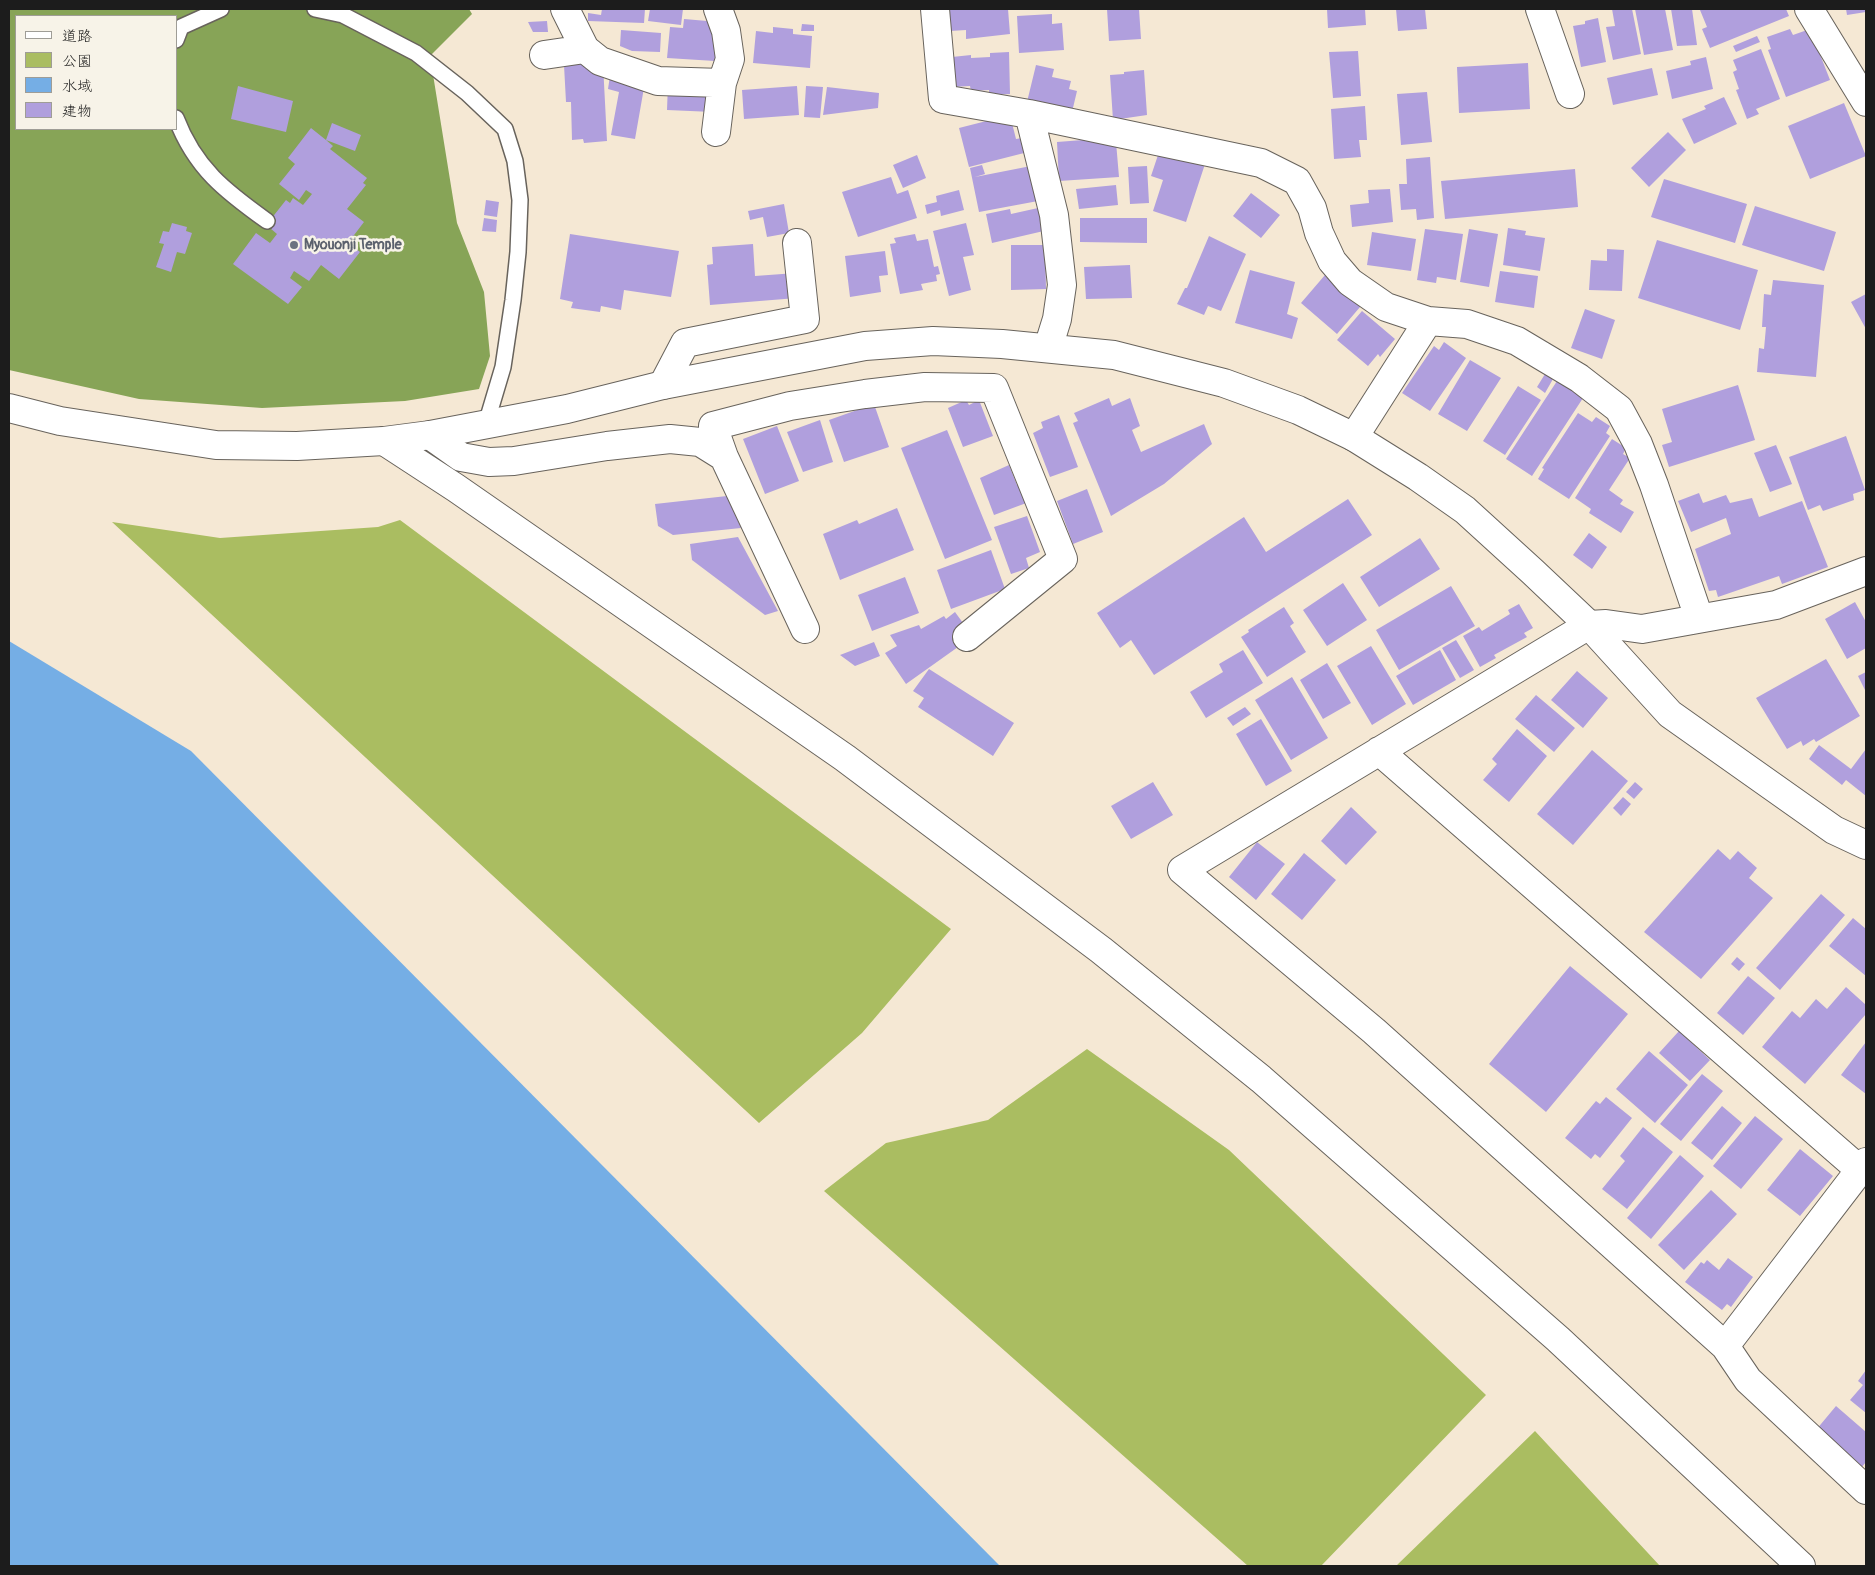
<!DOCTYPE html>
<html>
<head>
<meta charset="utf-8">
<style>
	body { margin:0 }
	#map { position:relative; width:1875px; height:1575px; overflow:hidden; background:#f5e8d4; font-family:Pangolin,"Klee One",sans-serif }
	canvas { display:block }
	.frame { position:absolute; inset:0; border:10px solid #1c1c1c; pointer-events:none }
	.legend { position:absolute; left:15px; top:15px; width:162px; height:115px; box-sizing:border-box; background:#f7f3e8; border:1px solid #9f9d96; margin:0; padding:6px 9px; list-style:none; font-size:15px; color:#1c1c1c }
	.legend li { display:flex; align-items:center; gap:10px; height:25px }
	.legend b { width:25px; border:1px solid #9f9d96 }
</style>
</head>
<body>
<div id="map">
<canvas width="1875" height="1575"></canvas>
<div class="frame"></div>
<ul class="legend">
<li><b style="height:6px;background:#fff"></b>道路</li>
<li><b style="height:14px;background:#aabd61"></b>公園</li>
<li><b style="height:14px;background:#75aee5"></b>水域</li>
<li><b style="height:14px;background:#b09fdd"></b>建物</li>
</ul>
</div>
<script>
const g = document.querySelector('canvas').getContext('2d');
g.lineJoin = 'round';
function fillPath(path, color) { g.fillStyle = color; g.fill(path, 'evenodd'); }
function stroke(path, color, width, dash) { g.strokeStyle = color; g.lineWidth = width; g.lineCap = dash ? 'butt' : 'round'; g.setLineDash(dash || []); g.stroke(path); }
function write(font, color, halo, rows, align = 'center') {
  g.font = font + ' Pangolin,sans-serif'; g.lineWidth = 5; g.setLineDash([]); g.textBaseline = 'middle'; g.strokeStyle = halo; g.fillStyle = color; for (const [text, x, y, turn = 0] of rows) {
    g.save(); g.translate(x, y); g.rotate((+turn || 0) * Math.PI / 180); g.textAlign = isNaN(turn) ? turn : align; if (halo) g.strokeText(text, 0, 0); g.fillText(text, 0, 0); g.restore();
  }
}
fillPath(new Path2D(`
	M400,520L951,929L862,1033L759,1123L112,522L220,538L378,527Z
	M1087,1049L1229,1150L1486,1395L1321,1566H1248L824,1191L886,1143L988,1120Z
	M1535,1431L1660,1566H1396Z`), '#aabd61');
fillPath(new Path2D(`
	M9,9H469L472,14L430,56L457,223L484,292L490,356L479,389L405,401L262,408L139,399L9,370ZM16,16H176V129H16Z`), '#87a457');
fillPath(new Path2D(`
	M9,641L191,751L1000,1566H9Z`), '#75aee5');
fillPath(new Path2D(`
	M602,9H645L644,23L588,21V13L601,15Z
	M650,9H683L681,25L648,21Z
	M947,9H1008L1010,34L966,39V30L950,31Z
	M1107,9H1139L1141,39L1109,41Z
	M1327,9H1365L1366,25L1328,28Z
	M1396,9H1425L1427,29L1398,31Z
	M1612,9H1632L1641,54L1613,60L1606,27L1615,26Z
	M1635,9H1665L1673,50L1644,55Z
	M1671,9H1692L1697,45L1677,46Z
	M1703,9H1786L1789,16L1710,48L1702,29L1707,27L1700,10Z
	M1846,9H1866V12L1847,15Z
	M1052,14V24L1062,23L1064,50L1019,53L1017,16Z
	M1598,18L1606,62L1581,67L1573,26L1585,24V21Z
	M684,19L719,22L715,61L667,58L670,27L683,28Z
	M547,21L548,32H533L528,22Z
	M802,24L814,25V31H801Z
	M773,27L793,29V34L812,36L810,68L753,63L756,31L773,33Z
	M1790,29L1793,35L1810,29L1830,80L1786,97L1768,50L1771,49L1767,37Z
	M621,30L661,33L660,52L632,51L620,46Z
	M1757,36L1760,42L1736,52L1733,46Z
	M1761,49L1780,99L1756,109L1759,114L1747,119L1736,90L1739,89L1733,72L1737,70L1733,60Z
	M1358,51L1361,96L1333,98L1329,52Z
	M1009,52L1010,94L989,95V90L971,91L970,86L951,87L952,57L971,55V58L990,57V53Z
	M1706,57L1713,89L1672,99L1666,71L1691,65L1690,61Z
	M565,59L603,64L607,141L584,143L583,139L572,140L571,102H566L564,65Z
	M1528,63L1530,109L1459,113L1457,67Z
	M1036,65L1054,69L1052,77L1071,81L1069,89L1077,91L1072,112L1027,102Z
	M1652,68L1658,95L1613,105L1607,78Z
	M1144,70L1147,115L1113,120L1110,75L1124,74V72Z
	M610,76L645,82L635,139L611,135L619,92L608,89Z
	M668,83L714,85L713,112L667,110Z
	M238,86L293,101L286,132L231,119Z
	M797,86L799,115L744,119L742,90Z
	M806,86L823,87L820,118L804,117Z
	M827,87L879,93L878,108L823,115Z
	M1427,92L1432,142L1401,145L1397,94Z
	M1724,97L1737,124L1694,144L1682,119L1706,109L1704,106Z
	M1844,103L1866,156L1810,179L1788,126Z
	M1365,106L1367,140H1359L1361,157L1334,159L1331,109Z
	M1010,115L1016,139L1028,137L1032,151L969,167L959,128Z
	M332,123L361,135L355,151L326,140L333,146L330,149L367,178L363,183L366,185L347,209L364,222L348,243L360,252L339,279L321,265L309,281L294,271L290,278L302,287L288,304L233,264L256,233L270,243L277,234L270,228L275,222L271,219L286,200L290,203L293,198L303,205L312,194L306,190L299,200L279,184L295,164L288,158L311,128L326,140Z
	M1668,132L1686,150L1649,187L1631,168Z
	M1096,139V143L1116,142L1119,177L1059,181L1057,142Z
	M1160,149L1205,164L1186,222L1153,211L1163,180L1151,176Z
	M917,155L926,178L903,188L893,165Z
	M1430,157L1434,218L1417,220L1416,209L1401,210L1399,184H1407L1406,159Z
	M982,165L985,174L975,177L1036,165L1038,201L979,212L970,168Z
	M1147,166L1149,203L1130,204L1128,167Z
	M1575,169L1578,207L1445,219L1441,181Z
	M891,177L897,194L908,190L917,218L858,237L842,192Z
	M1664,179L1747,204L1735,243L1651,217Z
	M1116,185L1118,205L1079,209L1076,189Z
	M1390,189L1393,222L1352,227L1350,205L1369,203L1368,190Z
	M959,190L964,210L941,216L940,210L927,214L925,205L937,202L936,196Z
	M1251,193L1280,215L1261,238L1233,216Z
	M486,200L499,202L497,217L484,215Z
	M784,204L789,233L767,237L763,217L750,220L748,211Z
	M1755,206L1836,232L1824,271L1742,245Z
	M1038,208L1039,213L1045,212L1048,230L992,243L986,214L1010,209L1011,214Z
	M484,218L497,220L496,232L482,231Z
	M1080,218H1147V243L1080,242Z
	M172,223L187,227L186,231L192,233L185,254L177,252L171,272L156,267L164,244L159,243L163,231L169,232Z
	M966,223L974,255L963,257L971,290L949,296L933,231Z
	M1508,228L1526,231L1525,235L1545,238L1540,271L1503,265Z
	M1425,229L1463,234L1456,280L1437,277L1436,283L1417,280Z
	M1469,229L1498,234L1489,287L1460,282Z
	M1372,232L1416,239L1411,271L1367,265Z
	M570,234L679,251L671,297L624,290L621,310L601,306L600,312L571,308L573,302L560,299Z
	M915,234L917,241L928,239L934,267L938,266L940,274L936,275L937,281L921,284L923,290L900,294L890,244L896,243L894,238Z
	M1209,236L1246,254L1221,311L1208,306L1204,315L1177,304L1185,288H1187Z
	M1657,240L1758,270L1740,330L1638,298Z
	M753,244L755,276L796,273L797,298L710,305L707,265L713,264L712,247Z
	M1011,245H1045L1046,289L1011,290Z
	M1607,249L1624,250L1622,291L1589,290L1591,260L1607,261Z
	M885,251L888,275L879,276L881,292L850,297L845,256Z
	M1130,265L1132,298L1086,299L1084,267Z
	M1250,270L1295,282L1287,314L1298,318L1292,339L1235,323Z
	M1332,270L1366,300L1337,334L1301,303L1325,275L1327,278Z
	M1500,271L1538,276L1534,308L1495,302Z
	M1773,280L1824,285L1816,377L1757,372L1759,348L1764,349L1766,327H1762L1764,294L1771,295Z
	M1866,294V329L1851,302Z
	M1585,309L1615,320L1602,359L1571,348Z
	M1362,311L1395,339L1380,357L1378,354L1368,366L1337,340Z
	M1444,342L1466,358L1430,411L1402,393L1434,346L1439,350Z
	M1470,360L1501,378L1467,431L1438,414Z
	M1545,374L1553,379L1545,393L1537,387Z
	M1557,381L1583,398L1532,476L1506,459Z
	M1738,385L1755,440L1669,467L1662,445L1672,442L1662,409Z
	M1518,386L1541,400L1505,455L1483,441Z
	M1109,398L1112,406L1130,398L1140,426L1132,430L1141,452L1204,424L1212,444L1164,484L1111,516L1073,423L1078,421L1074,413Z
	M966,400L969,405L979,400L993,436L963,447L948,408Z
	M874,404L889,447L844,462L829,420Z
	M1578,413L1592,422L1596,417L1610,426L1606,433L1610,436L1569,499L1538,479L1544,469L1542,468Z
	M1059,415L1078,467L1050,477L1033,433L1043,428L1041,422Z
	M820,420L833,462L803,472L787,432Z
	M777,426L799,481L765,494L743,439Z
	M947,430L992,540L945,559L901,448Z
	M1846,436L1865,490L1853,494L1854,500L1823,511L1820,505L1808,510L1789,457Z
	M1612,439L1626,448L1623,454L1630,458L1609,490L1623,500L1620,504L1634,512L1621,533L1589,513L1591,509L1575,498Z
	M1776,445L1792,484L1770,492L1754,453Z
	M1009,465L1017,485L1022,483L1029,502L994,515L980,478Z
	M1087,489L1103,532L1073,544L1057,501Z
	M1699,493L1703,503L1726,495L1730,503L1752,498L1759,517L1802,501L1828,567L1782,584L1779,576L1718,597L1716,590L1709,591L1695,549L1731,534L1726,518L1691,532L1678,501Z
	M727,496L741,528L673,535L658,526L655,504Z
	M1348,499L1372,535L1154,675L1131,640L1120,648L1097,613L1244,517L1266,552Z
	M897,508L914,550L840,580L823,534L857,520L859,524Z
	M1027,516L1040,552L1026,558L1029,568L1011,574L994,527Z
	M1589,533L1607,547L1592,569L1573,555Z
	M738,537L778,611L765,615L692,560L690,544Z
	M1420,538L1440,569L1379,607L1360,577Z
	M991,550L1005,589L951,609L937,570Z
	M905,577L919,613L872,631L858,595Z
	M1343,583L1367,620L1327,646L1303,610Z
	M1451,586L1475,626L1399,670L1376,630Z
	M1855,602L1866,622V648L1847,659L1825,619Z
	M1519,604L1533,628L1524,633L1527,637L1494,655L1496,658L1480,667L1463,636L1479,627L1482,631L1510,614L1508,610Z
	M1284,607L1294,623L1290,626L1306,652L1267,677L1241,637L1249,632L1248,630Z
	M955,612L963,623L956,629L965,642L906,684L885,653L897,646L890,635L919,625L921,629L944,616L946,619Z
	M1456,640L1474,670L1460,678L1442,648Z
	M874,642L880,656L855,666L840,655Z
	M1371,646L1406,704L1372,725L1337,666Z
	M1243,650L1263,683L1206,718L1190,692L1223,672L1219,664Z
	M1440,650L1456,680L1413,705L1396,676Z
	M1826,659L1860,716L1816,742L1814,739L1803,746L1801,741L1787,749L1756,698Z
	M1327,663L1351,703L1323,719L1300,680Z
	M929,669L1014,723L993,756L918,707L924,698L913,691Z
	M1577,671L1608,698L1583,728L1551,700Z
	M1866,672V692L1858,676Z
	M1292,677L1328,738L1291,760L1255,700Z
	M1536,695L1575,728L1554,752L1515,719Z
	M1245,707L1251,714L1233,726L1227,718Z
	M1261,719L1292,771L1266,786L1236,734Z
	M1517,729L1547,756L1509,802L1483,780L1497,764L1492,759Z
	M1819,745L1851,769L1866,749V796L1846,780L1842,785L1809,759Z
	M1592,750L1628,781L1573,845L1537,814Z
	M1153,782L1173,815L1131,839L1111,806Z
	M1635,782L1643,789L1634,799L1626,792Z
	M1623,797L1631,804L1621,816L1613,808Z
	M1351,807L1377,832L1346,865L1321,841Z
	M1257,842L1285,864L1256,900L1229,877Z
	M1718,849L1730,860L1738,851L1757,868L1749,878L1773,898L1701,979L1644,932Z
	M1304,853L1336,880L1302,920L1271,894Z
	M1821,894L1845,915L1780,990L1756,968Z
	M1853,918L1866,929V976L1829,946Z
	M1737,957L1745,964L1739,971L1731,964Z
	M1570,966L1628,1014L1546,1112L1489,1064Z
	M1748,976L1775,998L1743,1035L1717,1013Z
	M1846,987L1866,1005V1014L1805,1084L1762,1047L1792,1011L1800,1018L1816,999L1827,1009Z
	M1679,1031L1710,1060L1690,1081L1659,1053Z
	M1866,1042V1094L1841,1075Z
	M1649,1051L1688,1085L1655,1123L1616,1089Z
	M1702,1074L1723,1091L1681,1141L1660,1124Z
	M1606,1097L1632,1118L1600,1158L1595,1154L1591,1159L1565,1138L1596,1101L1600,1104Z
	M1722,1106L1742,1123L1712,1160L1691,1143Z
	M1755,1116L1783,1139L1741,1189L1713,1166Z
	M1643,1127L1673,1152L1627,1209L1602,1189L1625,1161L1620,1156Z
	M1800,1149L1833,1176L1800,1216L1767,1190Z
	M1680,1155L1704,1176L1651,1239L1627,1218Z
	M1711,1190L1737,1214L1684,1270L1658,1245Z
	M1728,1258L1753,1277L1731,1307L1727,1304L1722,1310L1685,1282L1701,1262L1704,1264L1707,1260L1719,1270Z
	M1866,1370V1413L1850,1400L1863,1385L1858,1381Z
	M1836,1406L1866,1432V1462L1861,1468L1816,1430Z`), '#b09fdd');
const service = new Path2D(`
	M315,9L343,15L416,53L467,93L505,129L515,161L520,200L518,252L513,300L503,367L486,424
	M176,40L181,27L221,9
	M176,118C195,168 225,191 267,221`);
const minor = new Path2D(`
	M565,9L585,49
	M935,9L943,99L1029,114L1261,163L1297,181L1312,208L1319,233L1332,261L1350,282L1386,307L1428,321L1467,324L1517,341L1579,378L1619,409L1638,444L1654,485L1699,618
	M1540,9L1570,94
	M1809,9L1866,102
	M544,55L585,49L600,61L658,81L722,83
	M1029,114L1054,215L1062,285L1057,319L1048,348
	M716,132L722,83L730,59L726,31L718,9
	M663,385L685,343L805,319L797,243
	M430,435L461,457L489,462L514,461L607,446L670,439L700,442L724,457L805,629
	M1354,437L1428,321
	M384,441L456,488L845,758L1101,950L1261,1079L1558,1339L1801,1566
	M724,457L713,426L790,406L865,394L925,387L994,388L1063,559L967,637
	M1866,571L1776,605L1642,629L1606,624L1589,625L1182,870L1374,1031L1725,1346L1748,1380L1866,1490
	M1379,751L1860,1170
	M1725,1346L1866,1162`);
const tertiary = new Path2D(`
	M9,408L60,421L216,445L297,446L384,441L430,435L567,409L663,385L865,346L933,341L1002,344L1114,355L1224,383L1298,410L1354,437L1418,477L1465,510L1533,572L1589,625L1670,714L1834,830L1866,845`);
stroke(service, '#68635c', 18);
stroke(minor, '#68635c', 30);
stroke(tertiary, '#68635c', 30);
stroke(service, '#fff', 15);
stroke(minor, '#fff', 28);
stroke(tertiary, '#fff', 28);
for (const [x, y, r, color] of [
	[294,245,5,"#6b7280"]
]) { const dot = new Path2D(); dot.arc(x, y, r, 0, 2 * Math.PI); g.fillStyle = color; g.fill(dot); stroke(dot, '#f7f3e8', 2); }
write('bold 14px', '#5b616d', '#f7f3e8', [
	["Myouonji Temple",304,245]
], 'left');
</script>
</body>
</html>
